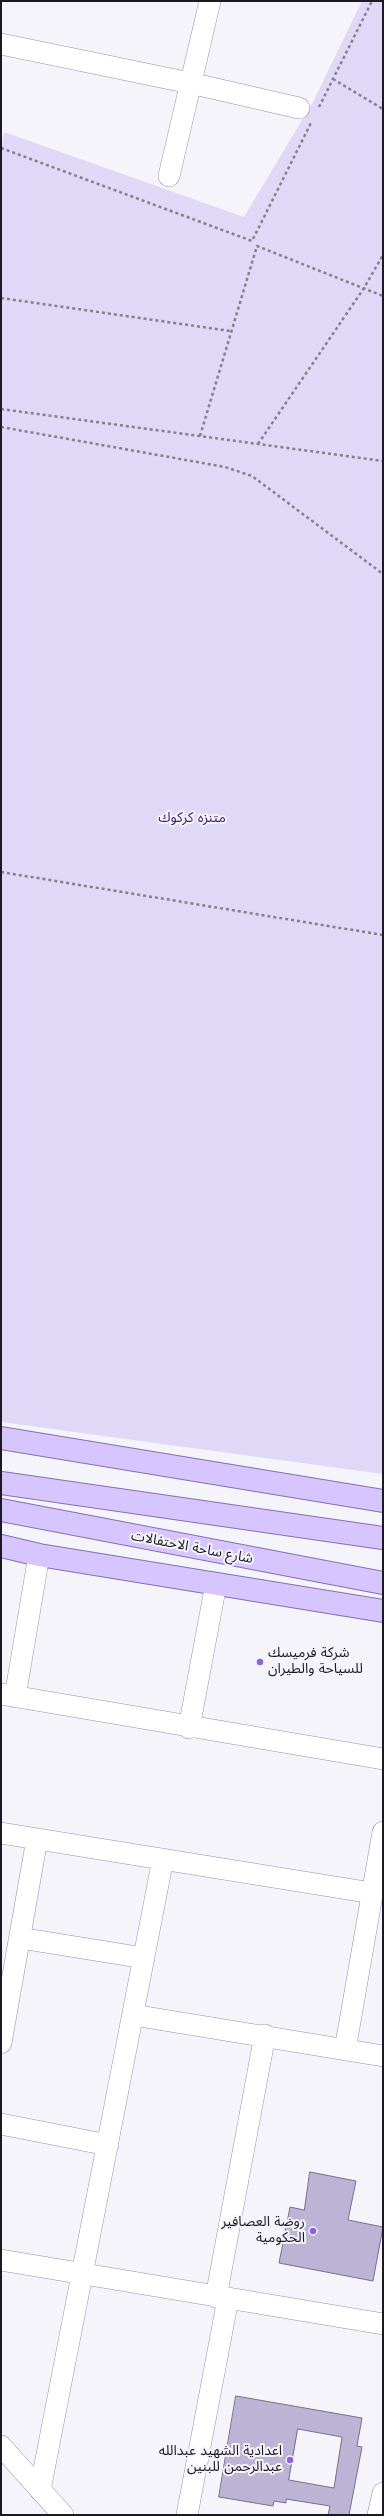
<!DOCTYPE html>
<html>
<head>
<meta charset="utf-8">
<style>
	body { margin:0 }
	#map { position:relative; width:384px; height:2516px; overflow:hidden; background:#f5f4fb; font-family:Jost,sans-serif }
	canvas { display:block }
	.frame { position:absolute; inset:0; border:2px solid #1c1925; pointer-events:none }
</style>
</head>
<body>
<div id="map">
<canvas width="384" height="2516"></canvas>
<div class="frame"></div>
</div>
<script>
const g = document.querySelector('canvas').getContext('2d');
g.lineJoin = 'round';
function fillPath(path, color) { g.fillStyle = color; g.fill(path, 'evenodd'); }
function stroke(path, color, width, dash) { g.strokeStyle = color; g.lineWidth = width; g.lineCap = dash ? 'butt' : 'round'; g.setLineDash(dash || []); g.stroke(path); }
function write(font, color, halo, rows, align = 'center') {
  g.font = font + ' Jost,"Noto Sans Arabic",sans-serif'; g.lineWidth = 4; g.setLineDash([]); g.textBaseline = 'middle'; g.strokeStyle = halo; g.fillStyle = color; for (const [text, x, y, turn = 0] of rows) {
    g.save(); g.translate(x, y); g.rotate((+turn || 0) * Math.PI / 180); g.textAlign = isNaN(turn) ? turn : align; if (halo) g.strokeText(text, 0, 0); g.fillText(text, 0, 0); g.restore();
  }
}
fillPath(new Path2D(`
	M362,1H383V1474L1,1422V150L4,132L244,217L314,100Z`), '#dfd8f7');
const building = new Path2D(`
	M310,2172L356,2181L348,2220L383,2227L373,2281L279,2263L290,2207L304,2210Z
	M236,2396L362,2418L357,2446L362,2447L349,2515H328L330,2506L286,2499V2503L274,2501L273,2506L219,2497ZM298,2429L342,2437L334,2488L289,2480Z`);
fillPath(building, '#bcb4d5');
stroke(building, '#776f8e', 1);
const minor = new Path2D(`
	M1,44L190,83L299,108
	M169,176L210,1
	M1,1694L383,1759
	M15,1697L39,1555
	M189,1728L216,1584
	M1,1833L372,1893
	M20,1938L144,1958
	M133,2015L383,2056
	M1,2043L37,1839
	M345,2050L383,1832
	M1,2124L108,2145
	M1,2260L383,2324
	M216,2297L265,2035
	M1,2446L63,2515
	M40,2490L163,1859
	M187,2515L228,2299
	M378,2515L383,2493`);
const major = new Path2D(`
	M1,1438L383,1501
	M1,1483L383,1538
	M1,1510L383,1583
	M1,1546L39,1555L383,1611`);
stroke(minor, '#978faf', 22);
stroke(major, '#8370b1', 24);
stroke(new Path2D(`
	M333,79L383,109
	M319,107L372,1
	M1,148L252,241L311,123
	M1,298L230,331
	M1,409L383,461
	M1,427L225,467L252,476L383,574
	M200,436L257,246L383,296
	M258,444L364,288L383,255
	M1,872L383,935`), '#83818b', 2.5, [3, 3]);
stroke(minor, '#fff', 21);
stroke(major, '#d6c5fe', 22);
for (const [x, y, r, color] of [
	[260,1662,4,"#8d62dd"],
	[313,2231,4,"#8d62dd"],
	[290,2460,4,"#8d62dd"]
]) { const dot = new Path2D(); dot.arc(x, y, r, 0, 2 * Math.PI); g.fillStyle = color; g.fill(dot); stroke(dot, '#f5f4fb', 1.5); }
write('14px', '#44217a', '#f5f4fb', [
	["متنزه كركوك",192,819]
]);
write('14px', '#1c1925', '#f5f4fb', [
	["شارع ساحة الاحتفالات",192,1548,11]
]);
write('14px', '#1c1925', '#f5f4fb', [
	["شركة فرميسك",268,1654,"left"],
	["للسياحة والطيران",268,1670,"left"],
	["روضة العصافير",305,2223],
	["الحكومية",305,2239],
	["اعدادية الشهيد عبدالله",282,2452],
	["عبدالرحمن للبنين",282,2468]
], 'right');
</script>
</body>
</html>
